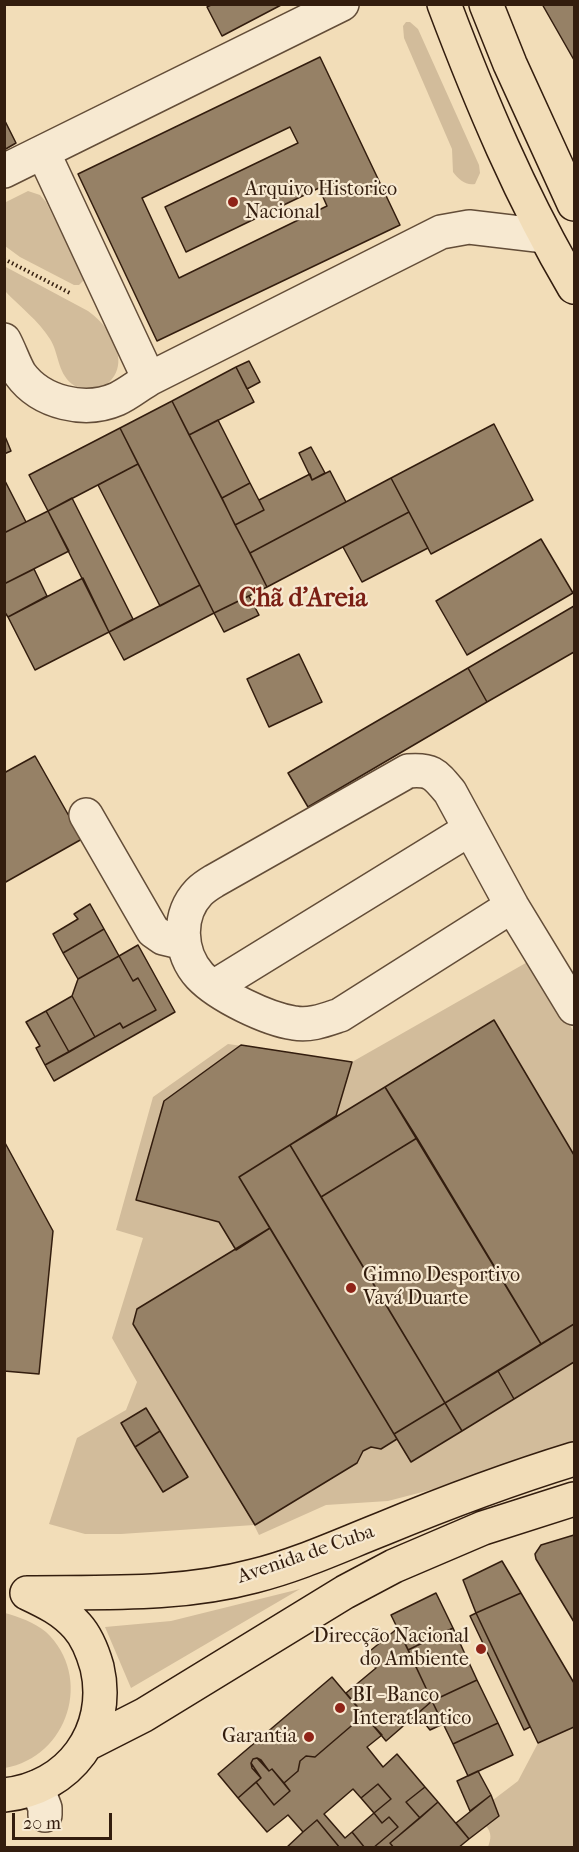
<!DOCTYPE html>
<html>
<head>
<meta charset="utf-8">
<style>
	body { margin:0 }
	#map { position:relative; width:579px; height:1852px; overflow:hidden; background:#f2ddb8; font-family:"IM FELL French Canon",serif }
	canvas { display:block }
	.frame { position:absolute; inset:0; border:6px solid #331d0e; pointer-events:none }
	.scale { position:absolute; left:12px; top:1813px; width:100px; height:27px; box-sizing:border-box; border:3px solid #331d0e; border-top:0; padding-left:8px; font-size:18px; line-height:21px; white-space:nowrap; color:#331d0e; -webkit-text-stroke:4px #f7e9d1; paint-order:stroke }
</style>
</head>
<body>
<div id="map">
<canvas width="579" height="1852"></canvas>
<div class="frame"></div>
<div class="scale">20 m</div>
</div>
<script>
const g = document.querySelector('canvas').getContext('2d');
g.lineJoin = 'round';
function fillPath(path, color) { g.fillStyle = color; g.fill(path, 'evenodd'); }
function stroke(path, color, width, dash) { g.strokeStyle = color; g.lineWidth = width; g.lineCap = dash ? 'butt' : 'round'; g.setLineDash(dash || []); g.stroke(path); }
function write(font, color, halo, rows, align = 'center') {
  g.font = font + ' "IM FELL French Canon",serif'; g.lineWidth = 4.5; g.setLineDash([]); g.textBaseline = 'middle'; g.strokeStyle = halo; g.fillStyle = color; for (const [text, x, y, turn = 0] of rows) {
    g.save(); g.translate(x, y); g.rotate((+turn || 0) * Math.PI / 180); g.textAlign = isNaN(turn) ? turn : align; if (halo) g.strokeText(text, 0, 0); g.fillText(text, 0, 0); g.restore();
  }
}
fillPath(new Path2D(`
	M406,22H410L418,29L479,165L480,173L475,184C466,186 458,179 453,172L452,149L404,38L403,26Z
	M28,191L40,195L46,202L83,276V281L79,285H74L20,257L5,246L4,203Z
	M4,266L88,311C102,321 115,337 118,356C122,382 93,400 72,384C57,372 59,353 50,339C39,321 19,306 5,291Z
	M531,960L574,1032V1443L523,1457L434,1489L388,1501L326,1505L259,1535L254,1525L121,1534H85L49,1524L77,1438L126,1410L137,1382L112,1338L143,1238L116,1230L153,1097L228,1044L352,1062Z
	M300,1589L131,1688L105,1627L171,1621Z
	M5,1613C19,1617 34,1622 46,1632C94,1677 68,1757 5,1768Z
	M574,1727V1847H488C491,1839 492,1833 486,1826L493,1800L518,1781L538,1743Z`), '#d2bc9b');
const building = new Path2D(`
	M213,4H283L222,36L207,7Z
	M542,4H574V60Z
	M320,57L400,225L157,341L78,174ZM290,127L298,143L165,207L186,252L319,188L327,206L179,278L142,198Z
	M4,119L16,143L4,150Z
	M249,361L260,382L247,389L236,367Z
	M236,367L254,402L189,435L172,401Z
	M172,401L267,587L214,613L120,428Z
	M218,420L250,483L222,498L189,435Z
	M494,424L533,500L431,554L391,478Z
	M120,428L138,464L48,511L29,475Z
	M4,434L11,451L4,454Z
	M311,447L325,473L312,480L299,453Z
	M138,464L200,585L160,606L98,485Z
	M330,471L346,502L250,553L235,525L264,510L259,500L310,474L312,480Z
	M391,478L409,512L267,587L250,553Z
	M4,479L26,522L4,533Z
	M250,483L264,510L235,525L222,498Z
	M72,498L133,619L109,632L48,511Z
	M48,511L69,551L4,584V533Z
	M409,512L428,548L362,582L343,547Z
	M541,539L573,593L467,655L436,601Z
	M34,569L47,596L8,617L4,611V584Z
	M83,578L109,632L35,670L8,617Z
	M200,585L214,613L124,660L109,632Z
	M249,596L259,615L224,632L214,613Z
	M574,606V652L487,702L468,668Z
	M299,654L322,702L269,727L247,679Z
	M468,668L487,702L308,807L288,773Z
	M35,756L82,839L4,883V773Z
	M90,904L104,929L63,953L53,934L78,919L74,914Z
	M104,929L119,956L78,979L63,953Z
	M138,945L175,1012L54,1081L45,1065L120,1023L123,1028L156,1010L138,978L133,981L119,956Z
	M119,956L133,981L138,978L156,1010L123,1028L120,1023L95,1037L72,996L78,979Z
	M72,996L95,1037L69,1052L46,1011Z
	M46,1011L69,1052L45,1065L36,1048L40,1046L26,1022Z
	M494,1020L574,1155V1324L541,1344L385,1087Z
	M241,1045L352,1062L336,1116L239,1177L270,1228L236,1250L219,1222L136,1200L164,1101Z
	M385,1087L417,1138L321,1197L290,1145Z
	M417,1138L541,1344L445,1403L321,1197Z
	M4,1141L53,1231L39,1374L4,1371Z
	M290,1145L445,1403L394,1434L239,1177Z
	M270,1228L397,1439L381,1449L371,1447L363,1451L357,1463L255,1525L133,1324L137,1309Z
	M574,1324V1362L514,1399L498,1371Z
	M498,1371L514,1399L462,1431L445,1403Z
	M445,1403L462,1431L411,1462L394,1434Z
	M146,1408L160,1431L135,1447L121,1423Z
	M160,1431L188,1477L163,1492L135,1447Z
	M574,1535V1622L536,1559L535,1554L541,1545Z
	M502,1561L521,1593L476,1613L463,1580Z
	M436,1593L453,1628L408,1650L391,1615Z
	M521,1593L574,1683V1727L538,1743L476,1613Z
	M476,1613L530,1727L524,1730L470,1616Z
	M398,1628L432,1701L386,1741L346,1693L376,1668L365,1655Z
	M453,1628L477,1680L432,1701L408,1650Z
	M332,1677L364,1715L315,1757L306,1756L300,1761L298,1771L284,1783L272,1769L269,1771L261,1760L257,1758L253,1759L251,1763L252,1768L261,1778L238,1798L218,1774Z
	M477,1680L498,1723L453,1744L432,1701Z
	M432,1701L443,1724L430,1730L417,1714Z
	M364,1715L382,1735L367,1747L383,1767L397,1754L425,1787L406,1802L420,1818L390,1843L394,1848H373L398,1827L389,1817L382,1823L374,1813L391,1799L378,1784L361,1798L353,1789L324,1814L345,1838L352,1832L365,1848H340L317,1820L303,1832L288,1815L267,1832L238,1798L256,1782L274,1805L290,1791L284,1783L298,1771L300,1761L306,1756L315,1757Z
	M498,1723L513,1755L468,1776L453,1744Z
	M257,1758L269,1771L272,1769L290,1791L274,1805L256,1782L261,1778L251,1763L253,1759Z
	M478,1771L491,1795L470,1811L457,1781Z
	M378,1784L391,1799L374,1813L361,1798Z
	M425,1787L438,1802L420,1818L406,1802Z
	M491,1795L499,1816L469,1839L456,1823Z
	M438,1802L469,1839L458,1848H394L390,1843Z
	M374,1813L382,1823L389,1817L398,1827L373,1848H365L352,1832Z
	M317,1820L340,1848H286L303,1832Z`);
fillPath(building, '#968166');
stroke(building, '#331d0e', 1.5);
const minor = new Path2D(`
	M43,152L149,379
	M4,171L342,4
	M4,340C10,351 14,364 20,374C41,403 85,413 117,399C128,394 139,385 149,379L441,232L469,227L545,236
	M86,815L153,931L163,938L184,943
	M512,906L340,1015C325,1020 310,1026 294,1023C267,1019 219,996 200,976C179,953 177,915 199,892C204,887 209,884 214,881L408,771C432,769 435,774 450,792L512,906L574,1008
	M215,986L470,829
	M37,1787L45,1808V1815`);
const major = new Path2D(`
	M444,4C481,102 521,197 574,287
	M486,4L510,64L574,204
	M27,1593C103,1592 179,1596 254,1576C298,1565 339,1546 382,1529C445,1503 509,1479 574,1459
	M87,1744L144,1715L345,1592L394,1566L483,1528L574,1499
	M4,1795C69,1789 112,1731 97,1667C93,1653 87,1637 77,1626C63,1610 46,1602 27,1593`);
stroke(minor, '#634d38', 36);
stroke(major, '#331d0e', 36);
stroke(new Path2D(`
	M4,259L70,293`), '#331d0e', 4, [1.5, 3]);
stroke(minor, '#f7e9d1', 33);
stroke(major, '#f2ddb8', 33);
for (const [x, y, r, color] of [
	[233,202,6,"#8f2418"],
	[351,1288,6,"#8f2418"],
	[481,1649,6,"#8f2418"],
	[340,1708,6,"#8f2418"],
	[309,1737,6,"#8f2418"]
]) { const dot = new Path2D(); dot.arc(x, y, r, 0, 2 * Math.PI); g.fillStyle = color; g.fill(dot); stroke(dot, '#f7e9d1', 2); }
write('20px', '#331d0e', '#f7e9d1', [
	["Arquivo Historico",245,190],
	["Nacional",245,213],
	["Gimno Desportivo",363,1276],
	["Vavá Duarte",363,1299],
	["Direcção Nacional",469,1637,"right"],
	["do Ambiente",469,1660,"right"],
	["BI - Banco",352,1696],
	["Interatlantico",352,1719],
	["Garantia",297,1737,"right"]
], 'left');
write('20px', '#331d0e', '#f7e9d1', [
	["Avenida de Cuba",306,1555,-19]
]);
write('bold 26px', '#7a1f14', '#f7e9d1', [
	["Chã d’Areia",303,600]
]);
</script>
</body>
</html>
